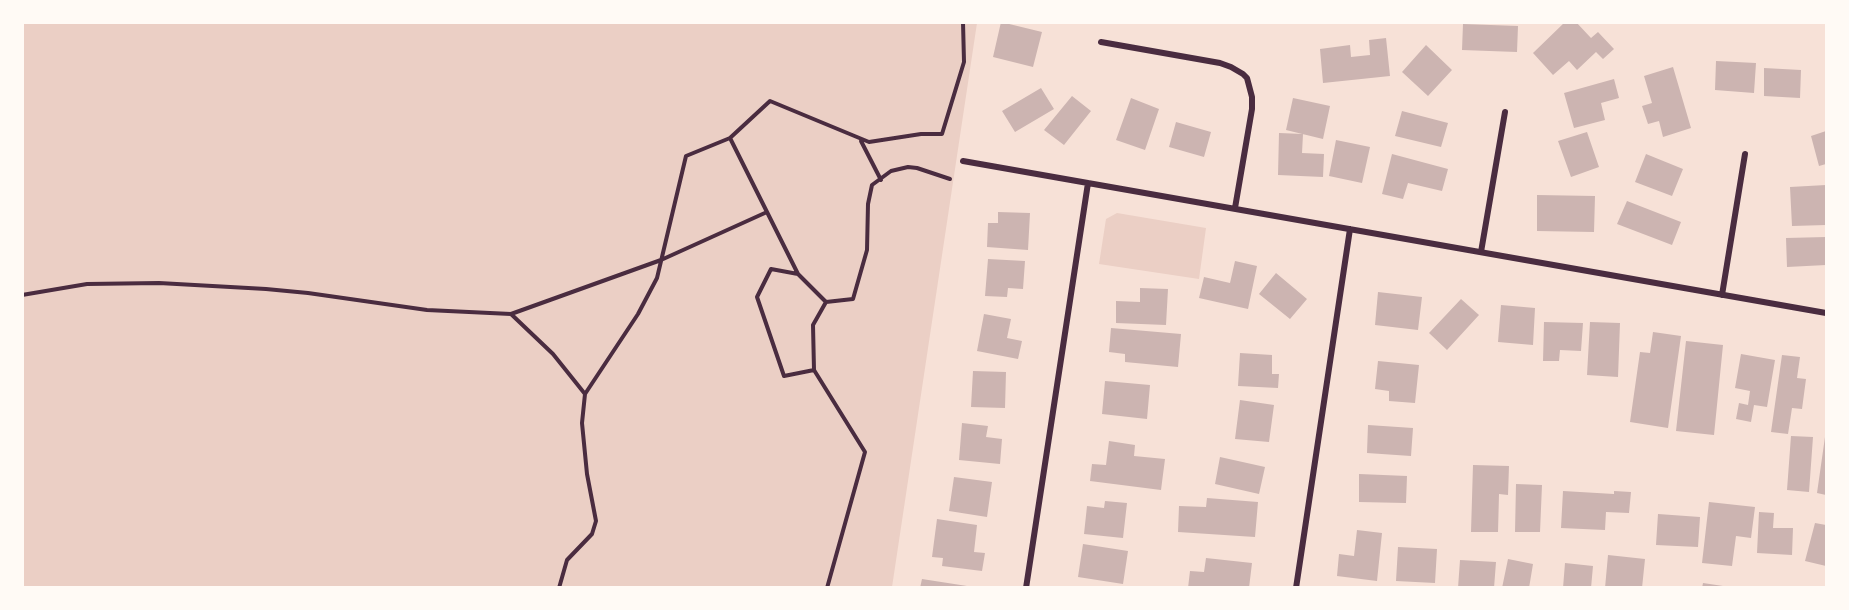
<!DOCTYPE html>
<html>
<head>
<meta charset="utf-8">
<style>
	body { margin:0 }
	#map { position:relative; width:1849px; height:610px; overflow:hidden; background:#f7e1d7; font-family:Cabin,sans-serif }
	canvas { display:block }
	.frame { position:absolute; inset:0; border:24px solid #fffaf5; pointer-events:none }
</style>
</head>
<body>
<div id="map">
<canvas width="1849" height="610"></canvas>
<div class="frame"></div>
</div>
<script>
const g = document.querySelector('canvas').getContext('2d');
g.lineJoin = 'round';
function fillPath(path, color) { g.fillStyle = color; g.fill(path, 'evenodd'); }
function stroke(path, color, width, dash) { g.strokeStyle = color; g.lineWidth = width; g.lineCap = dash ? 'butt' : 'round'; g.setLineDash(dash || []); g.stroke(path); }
fillPath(new Path2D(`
	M22,23H977L892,587H23Z
	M1117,213L1206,228L1199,279L1099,264L1106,219Z`), '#ebcfc5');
fillPath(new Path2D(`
	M1001,22L1042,32L1033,67L993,57Z
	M1565,22H1576L1591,38L1598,32L1614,49L1603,59L1596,52L1577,70L1569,61L1553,75L1533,53Z
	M1463,24L1518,26L1517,52L1462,50Z
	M1386,38L1390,76L1323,83L1320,49L1350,45L1351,57L1370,55L1369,40Z
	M1426,45L1452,70L1428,96L1402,72Z
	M1716,61L1756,63L1754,93L1715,90Z
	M1673,67L1691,128L1663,137L1659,121L1648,124L1642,106L1652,103L1644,76Z
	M1764,68L1801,70L1800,98L1764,96Z
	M1614,79L1619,98L1601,103L1605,120L1574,128L1564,93Z
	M1041,88L1054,109L1015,132L1002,111Z
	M1072,96L1091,111L1064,145L1044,130Z
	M1131,98L1159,109L1145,150L1116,140Z
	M1293,98L1330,106L1323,139L1286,130Z
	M1402,111L1448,123L1441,147L1395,136Z
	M1176,122L1211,132L1204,157L1169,147Z
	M1826,131V164L1819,166L1811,136Z
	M1587,132L1599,167L1571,177L1558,141Z
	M1279,133L1303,134L1302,153L1324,154L1323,177L1278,175Z
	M1336,140L1370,147L1362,183L1329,176Z
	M1392,154L1448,169L1442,191L1408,183L1403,199L1382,194Z
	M1646,154L1683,169L1672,196L1635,182Z
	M1826,185V225L1792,226L1790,187Z
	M1537,195L1595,196L1594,232L1537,231Z
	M1627,201L1681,222L1672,245L1617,224Z
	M998,212L1030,213L1028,250L987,247L988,223H998Z
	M1826,237V265L1787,267L1786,238Z
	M988,259L1025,261L1023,289L1008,288L1007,297L985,296Z
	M1235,261L1257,266L1248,309L1199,298L1204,277L1230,283Z
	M1276,273L1307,299L1290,319L1259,294Z
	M1140,288L1168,289L1166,325L1116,323V301L1140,302Z
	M1378,292L1422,297L1418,330L1375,325Z
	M1461,299L1479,315L1447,350L1429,333Z
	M1501,305L1535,308L1533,345L1498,342Z
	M984,314L1011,319L1007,338L1022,341L1018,359L977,351Z
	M1544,322L1583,323L1581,351L1560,350L1559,361H1543Z
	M1590,322L1620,323L1618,377L1587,375Z
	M1111,328L1181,334L1178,367L1125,362V354L1109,352Z
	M1653,332L1681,336L1668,428L1630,422L1640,352L1650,353Z
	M1686,341L1723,345L1714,435L1676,431Z
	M1240,353L1272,355V374H1279L1278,388L1238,386Z
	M1741,354L1775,360L1767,407L1754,405L1751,422L1736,419L1739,403L1748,405L1750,391L1735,388Z
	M1782,355L1800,357L1797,378L1806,379L1802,409L1792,408L1788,434L1771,432Z
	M1378,361L1419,365L1415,403L1389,401V391L1375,389Z
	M973,371L1006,372L1005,408L971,407Z
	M1105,381L1150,385L1147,419L1102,414Z
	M1240,400L1274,405L1269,442L1235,439Z
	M962,423L988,426L986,437L1002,439L1000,464L959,460Z
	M1368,425L1413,428L1411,456L1367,453Z
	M1791,436L1813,437L1809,492L1787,490Z
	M1825,437H1826V495L1817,493Z
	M1109,441L1135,445L1134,456L1165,459L1161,490L1090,481L1092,464L1106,465Z
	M1220,457L1265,467L1259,494L1215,484Z
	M1473,465L1509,466L1508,495L1499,494L1498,532H1471Z
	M1359,474L1407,476L1406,503L1359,502Z
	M954,477L992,482L987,517L949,511Z
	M1516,484L1542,485L1540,532H1515Z
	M1563,491L1614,494V491L1631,492L1629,513L1606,512L1605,530L1561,528Z
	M1207,498L1258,502L1255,537L1178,532L1179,506L1206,507Z
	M1105,501L1127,503L1123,538L1084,534L1087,506L1104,508Z
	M1709,502L1755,507L1751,538L1736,536L1732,566L1702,563Z
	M1759,512L1774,513L1773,528H1793L1792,555L1757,553Z
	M1658,514L1700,517L1698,547L1656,545Z
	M937,519L977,525L974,552L985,553L982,571L942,566L943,558L932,557Z
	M1815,523L1826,525V566L1805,561Z
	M1357,530L1382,533L1377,581L1337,576L1339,554L1354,556Z
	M1083,544L1128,551L1123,584L1078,577Z
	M1398,547L1437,549L1435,583L1396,581Z
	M1608,555L1645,559L1642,588H1605Z
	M1206,558L1252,563L1249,588H1188L1190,571L1204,572Z
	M1508,559L1533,564L1529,588H1502Z
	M1460,560L1496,562L1494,588H1458Z
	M1565,563L1593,566L1591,588H1563Z
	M922,579L967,586V588H920Z
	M1703,583L1723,586V588H1702Z`), '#ccb4b1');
stroke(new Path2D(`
	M730,138L798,274L826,302
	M861,141L881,180
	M798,274L771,269L757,297L784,376L814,370
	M22,295L87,284L159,283L266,289L308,293L427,310L511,314L661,260L767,212
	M511,314L553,354L585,394
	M559,588L567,560L592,534L596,521L587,474L582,423L585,394L638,314L657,278L686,156L730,138L770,101L869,142L921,134H942L964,62L963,22
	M827,588L865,452L814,370L813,325L826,302L853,299L867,250L868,204L872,185L891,171L908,167L917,168L950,179`), '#4a2c40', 4);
stroke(new Path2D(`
	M1101,42L1220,63L1231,67L1243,74L1247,78L1252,97V109L1235,208
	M963,161L1826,313
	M1481,252L1505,112
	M1722,295L1745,154
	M1026,588L1088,183
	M1296,588L1350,229`), '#4a2c40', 6);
</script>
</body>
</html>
